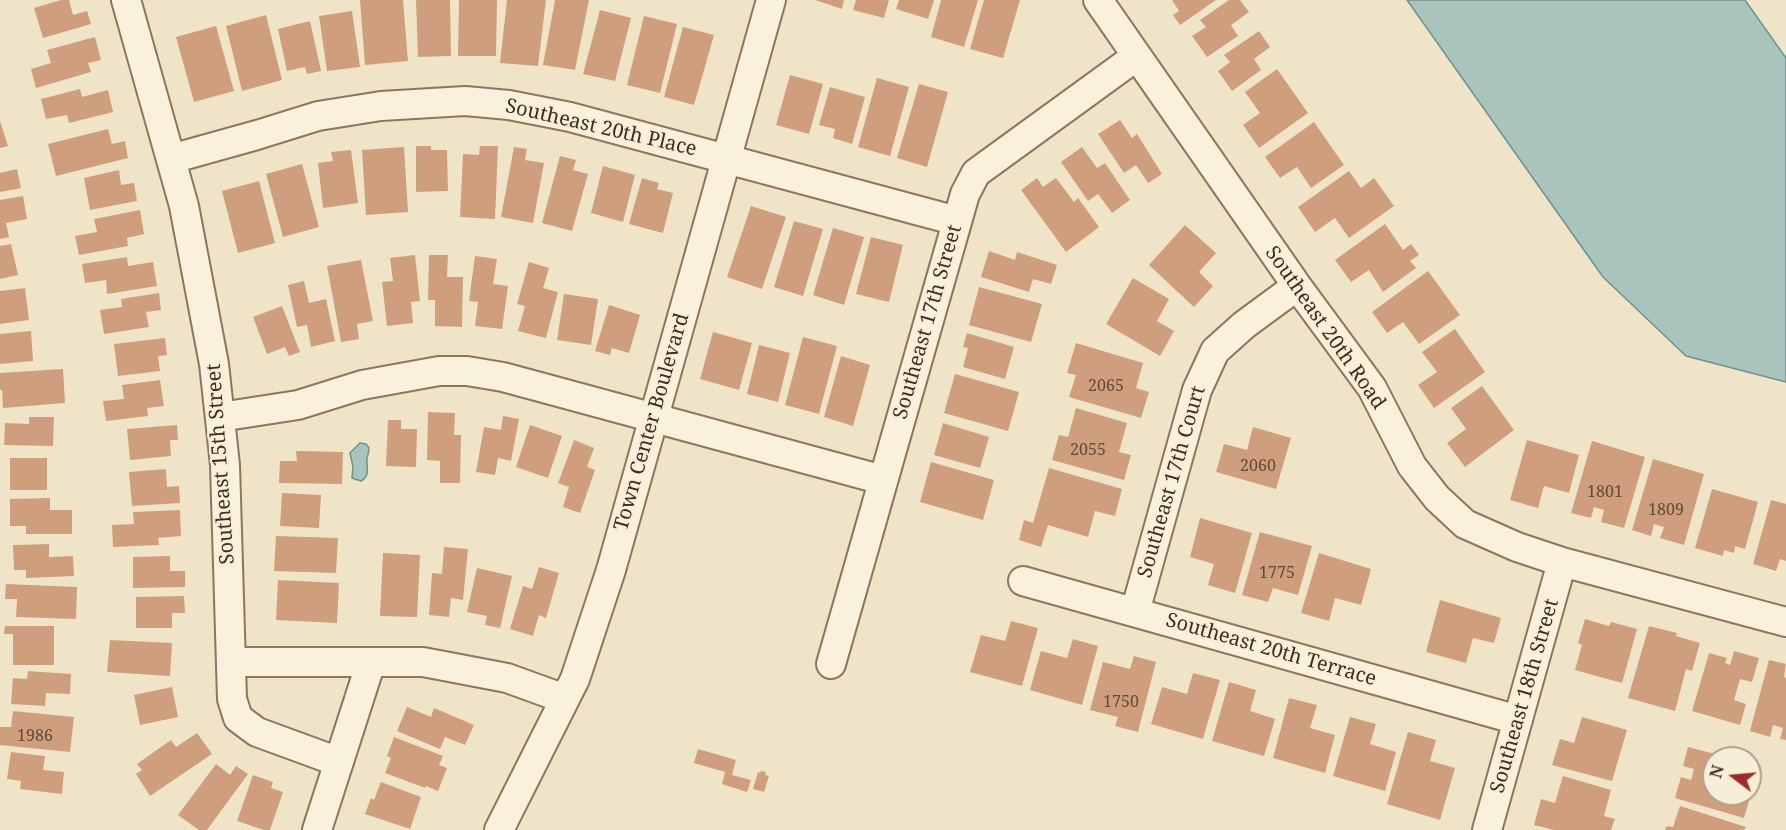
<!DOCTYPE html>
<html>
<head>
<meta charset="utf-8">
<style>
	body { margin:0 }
	#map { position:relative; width:1786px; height:830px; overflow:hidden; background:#f0e4c8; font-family:"Noto Serif",serif }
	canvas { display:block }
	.north { position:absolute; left:1702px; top:746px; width:60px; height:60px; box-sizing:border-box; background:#f7eed8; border:2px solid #ada18e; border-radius:50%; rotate:286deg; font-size:16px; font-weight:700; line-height:24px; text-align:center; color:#3d2e20 }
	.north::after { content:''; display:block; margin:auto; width:21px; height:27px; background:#9e2a2b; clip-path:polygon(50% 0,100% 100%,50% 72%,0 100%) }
</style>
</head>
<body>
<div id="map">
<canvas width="1786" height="830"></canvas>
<div class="north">N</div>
</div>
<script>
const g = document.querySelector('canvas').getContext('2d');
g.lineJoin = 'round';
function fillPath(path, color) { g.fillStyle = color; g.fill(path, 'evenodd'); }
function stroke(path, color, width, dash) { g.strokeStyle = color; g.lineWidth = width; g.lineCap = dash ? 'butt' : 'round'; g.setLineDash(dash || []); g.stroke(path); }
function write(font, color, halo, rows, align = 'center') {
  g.font = font + ' "Noto Serif",serif'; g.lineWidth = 4.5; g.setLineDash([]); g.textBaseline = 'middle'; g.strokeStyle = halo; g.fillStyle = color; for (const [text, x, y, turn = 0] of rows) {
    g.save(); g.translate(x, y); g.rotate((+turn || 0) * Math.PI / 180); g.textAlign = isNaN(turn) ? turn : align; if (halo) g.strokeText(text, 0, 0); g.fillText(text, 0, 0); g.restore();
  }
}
const water = new Path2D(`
	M1407,0H1745L1786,58V382L1686,356L1603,277Z
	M360,443L366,444L369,448C369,451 368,455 367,458C366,468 371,475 361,481L352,478L353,467L350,453Z`);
fillPath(water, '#a9c4bc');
stroke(water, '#6f938a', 1.5);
fillPath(new Path2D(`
	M61,0H69L73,15L87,11L91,24L43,38L34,8Z
	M360,0H403L408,61L365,65Z
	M416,0H450L451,56L418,57Z
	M459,0H497L496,56H458Z
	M507,0H546L538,66L500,63Z
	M555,0H589L575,70L543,65Z
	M815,0H844L842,9Z
	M856,0H889L884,18L853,10Z
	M899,0H934L928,19L896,9Z
	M941,0H978L964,47L931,37Z
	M984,0H1020L1003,58L970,49Z
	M1172,0H1216L1180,25L1173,15L1179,11Z
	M1229,0H1240L1249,12L1231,25L1238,36L1207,57L1192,36L1206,27L1200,20Z
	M600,10L631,18L615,81L583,74Z
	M352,11L360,67L327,71L319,16Z
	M266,15L282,80L242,91L226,26Z
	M644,16L677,24L660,93L627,85Z
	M310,21L321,71L307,74L305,67L287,71L278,29Z
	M216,26L234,91L194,102L176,37Z
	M683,27L714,35L694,105L664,97Z
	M1259,31L1270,47L1254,59L1261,70L1232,91L1218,71L1230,62L1224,55Z
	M95,37L101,60L88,63L91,72L36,88L31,69L51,63L47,50Z
	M1277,69L1308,113L1259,148L1243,125L1260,113L1245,92Z
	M790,75L823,84L809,134L776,125Z
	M877,78L909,87L890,156L858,147Z
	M919,84L948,92L927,167L897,158Z
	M830,87L865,97L852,144L833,138L835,129L819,125Z
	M80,89L82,97L108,90L113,112L69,123L67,115L46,119L41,99Z
	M1120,120L1132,138L1137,134L1162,174L1148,183L1136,165L1124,173L1098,134Z
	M0,121L8,146L0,148Z
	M1314,122L1344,165L1311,188L1297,167L1280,178L1265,157Z
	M108,129L112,144L125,141L128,158L56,176L48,144Z
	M416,146H431V150H447L448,191L416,192Z
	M480,146H498L495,219L460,217L463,154L479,155Z
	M404,147L408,212L366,215L362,150Z
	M514,147L527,149L525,160L544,163L533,223L501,217Z
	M1082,147L1097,168L1105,163L1130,200L1112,213L1098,194L1088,201L1061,162Z
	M351,150L358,203L323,208L318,163L333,161L331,152Z
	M560,156L576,160L573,170L588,174L572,231L542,223Z
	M302,164L319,227L283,237L266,174Z
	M603,166L635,175L623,222L591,213Z
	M17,169L21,188L0,192V173Z
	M119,170L121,185L134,183L137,201L90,210L84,178Z
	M1349,171L1361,188L1374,178L1394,206L1349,238L1335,218L1315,232L1298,207Z
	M642,178L659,183L657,189L673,193L663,233L629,224Z
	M1037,178L1043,187L1056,178L1074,202L1078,198L1099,227L1066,252L1021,190Z
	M259,181L275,243L238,253L222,191Z
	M23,196L27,219L6,223L9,237L0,239V200Z
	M751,206L786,217L762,289L727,277Z
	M140,210L144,234L127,238L128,246L79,255L75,236L97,232L94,219Z
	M794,221L823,229L803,296L774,287Z
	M1385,224L1403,250L1411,244L1419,255L1410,261L1416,268L1383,292L1369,270L1351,282L1335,260Z
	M1185,225L1216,253L1199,272L1213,286L1194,307L1149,265Z
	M833,228L864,237L844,305L813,295Z
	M871,237L903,245L889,302L856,294Z
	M11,244L18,275L0,279V246Z
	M989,251L1015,260L1017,252L1057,265L1051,284L1033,279L1029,292L981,277Z
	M415,255L420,301L411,302L413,323L387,326L382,282L393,281L390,258Z
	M429,255H448L447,277H463L462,327L435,326V300H428Z
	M475,256L497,259L493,284L508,286L502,329L475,326L478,302L469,301Z
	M127,257L128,266L153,262L157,286L107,294L106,280L85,283L82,264Z
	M361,260L373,321L357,324L359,339L341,342L327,266Z
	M529,262L549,268L543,288L558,292L546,338L518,331L525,306L517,304Z
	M1428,271L1460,315L1419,344L1403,322L1387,333L1372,312Z
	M1133,278L1169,299L1157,321L1174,331L1160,356L1106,324Z
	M304,281L309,303L326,299L335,341L311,347L307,325L297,327L288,285Z
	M979,287L1042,304L1031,342L969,325Z
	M25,288L29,320L0,324V291Z
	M159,293L161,310L146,312L149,327L104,334L100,310L122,307L121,299Z
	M564,294L598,299L591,345L557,340Z
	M609,305L640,315L629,353L612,348L610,355L595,351Z
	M282,306L300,352L289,356L285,347L267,354L253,317Z
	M1455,329L1485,372L1434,408L1418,385L1437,372L1422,352Z
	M31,331L33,361L0,364V334Z
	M713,332L752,343L739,390L700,379Z
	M967,333L1014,347L1005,379L963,367L968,348L963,347Z
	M803,337L837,346L819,414L785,405Z
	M165,338L167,355L158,356L160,371L118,376L114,344Z
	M1076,343L1143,363L1136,388L1149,392L1141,418L1069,397L1076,375L1067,373Z
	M759,345L790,353L778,402L747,394Z
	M841,356L870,365L853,426L824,417Z
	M63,369L65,403L3,408L2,390H0V373Z
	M955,374L1019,392L1008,431L944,413Z
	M160,380L164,406L147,408L148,416L106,421L103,401L124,399L122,385Z
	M1482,386L1514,430L1465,467L1447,443L1466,429L1451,408Z
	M1076,408L1127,423L1119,452L1131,455L1124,480L1052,460L1059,435L1068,437Z
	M428,412L455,413L454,435H461L460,483H440V461L427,460Z
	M503,416L519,419L511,461L498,458L495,475L476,472L484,427L501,430Z
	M29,417H54L53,446L4,445L5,423L29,424Z
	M388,420H401V429H417L416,467L386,466Z
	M943,423L989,437L980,468L934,455Z
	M177,425L178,440H170L171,456L130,460L127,429Z
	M530,425L562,436L548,478L516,467Z
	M1253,427L1291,438L1276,489L1216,472L1224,444L1247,450Z
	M574,440L594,448L587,467L595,470L580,513L563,507L569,487L558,483Z
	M1527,440L1579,455L1569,493L1544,486L1538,508L1510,500Z
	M1592,441L1645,457L1624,528L1601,522L1604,510L1594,507L1591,518L1571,513Z
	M296,451L343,452L342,484L279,483L280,461H297Z
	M10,458H47V490H10Z
	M1653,459L1704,474L1684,545L1660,538L1664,527L1654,524L1651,536L1632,530Z
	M931,462L994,480L983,520L920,502Z
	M1049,468L1122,489L1115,516L1095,511L1088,537L1048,525L1041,547L1019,540L1024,520L1033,523Z
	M166,469L167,487L179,486L180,503L132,506L129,472Z
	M1712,489L1758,502L1745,549L1735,546L1734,553L1724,550L1723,556L1695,548Z
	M282,493L321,495L319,528L280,526Z
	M50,498V510H72V534H26V526H10V499Z
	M1771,500L1786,504V561L1780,559L1776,571L1753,564Z
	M180,510L181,536L158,538L159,545L113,547L112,525L134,524L133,512Z
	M1200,518L1252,533L1235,593L1208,585L1214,564L1190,557Z
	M1260,532L1312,546L1298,595L1273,588L1268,602L1242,595Z
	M276,536L338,538L336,573L274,571Z
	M49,544V557L73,556L74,576L26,578V570H14L13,545Z
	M444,547L468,549L463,600L451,598L449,617L429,615L432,573L442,574Z
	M383,553L420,555L417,617L380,616Z
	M1319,553L1371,569L1361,605L1335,598L1329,621L1301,613Z
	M170,556V571H185V587L133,588V557Z
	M539,567L559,573L546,618L539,615L533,636L510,629L523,586L532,589Z
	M477,568L512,576L500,628L485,625L487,616L467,612Z
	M278,580L339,583L337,623L276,620Z
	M6,584L77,587L76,619L16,617L17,599H5Z
	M184,596L185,613H172V628H136V597Z
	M1440,600L1501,618L1494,643L1473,638L1466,663L1426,652Z
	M1585,619L1609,626L1611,622L1637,629L1622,683L1575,670L1582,645L1578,643Z
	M1011,621L1038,628L1022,686L970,672L981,635L1005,641Z
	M5,626H54V665H13V634H4Z
	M1649,626L1677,633L1676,636L1700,643L1692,671L1686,669L1675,711L1628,698Z
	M1073,639L1098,646L1082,705L1030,690L1041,651L1067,658Z
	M110,640L172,643L170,676L107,672Z
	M1734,651L1759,658L1752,682L1740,679L1734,700L1746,704L1740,725L1692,711L1709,653L1727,658L1725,663L1730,665Z
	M1134,656L1156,662L1138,732L1115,726L1118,717L1090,710L1103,662L1130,669Z
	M1769,660L1786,664L1784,677L1786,678V740L1780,739L1783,728L1773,725L1770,737L1750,731Z
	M28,671L71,674L70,694L46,693L45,706L11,704L13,678L27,679Z
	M1193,673L1220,680L1203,739L1151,724L1162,687L1187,694Z
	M1229,682L1256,690L1250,711L1275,719L1264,756L1212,741Z
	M172,687L178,717L140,725L134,695Z
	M1289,698L1317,705L1310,728L1335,735L1325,773L1273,758Z
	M407,707L431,717L434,708L474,725L465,745L445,737L440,749L397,731Z
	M13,711L74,717L70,752L0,745V727H11Z
	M1350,717L1376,724L1370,744L1396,752L1385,791L1333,776Z
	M1582,717L1627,730L1612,781L1552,765L1560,739L1574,743Z
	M1408,732L1436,740L1430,761L1455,768L1440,820L1387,804Z
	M197,733L212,754L150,796L136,774L142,770L137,764L171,740L176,747Z
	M394,737L443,756L439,765L447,768L438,791L426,786L425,788L385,773L391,758L387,756Z
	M1688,747L1727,757L1714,758V794H1751L1744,818L1675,798L1681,777L1691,780L1694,769L1683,766Z
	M698,749L736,760L732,775L751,780L747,792L722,784L725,772L694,763Z
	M11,752L45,756L43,770L64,772L62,794L20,789L21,781L7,779Z
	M216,764L230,775L236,766L248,774L207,830H199L178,815Z
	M1750,764L1761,767L1755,786L1750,785Z
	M761,771L766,772L765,775L769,776L764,792L753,789L758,772L760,773Z
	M253,775L273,782L271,788L283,792L270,830H264L237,821Z
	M1563,776L1611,790L1604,816L1615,819L1611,830H1554L1534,825L1541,799L1555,803Z
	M381,782L421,797L410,829L365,814L371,798L374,800Z
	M1680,806L1746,827L1744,830H1665L1667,826L1673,827Z`), '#cf9f7d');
const street = new Path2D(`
	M126,0L184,206L214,364L225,465L232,699L238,718L257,732L339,762
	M1098,0L1297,286L1372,388L1412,466L1437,498L1465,524L1517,547L1562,562L1786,622
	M171,159L257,135L318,116L381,106L465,101L509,105L570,117L957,221
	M220,417L298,405L362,385L439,371H467L503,377L883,480
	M1023,581L1518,720
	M1135,612L1197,390L1215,351L1244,325L1297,286
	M231,662H423L507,678L565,699
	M831,664L965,194L976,173L1137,56
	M317,830L371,662
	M499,830L575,679L611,570L771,0
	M1487,830L1562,562`);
stroke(street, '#8d765c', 32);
stroke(street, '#faf1dc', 28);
write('16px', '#624a37', null, [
	["2065",1106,386],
	["2055",1088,450],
	["2060",1258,466],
	["1801",1605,492],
	["1809",1666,510],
	["1775",1277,573],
	["1750",1121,702],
	["1986",35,736]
]);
write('20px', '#3d2e20', '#f7eed8', [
	["Southeast 20th Place",601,128,13],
	["Southeast 17th Street",928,322,-74],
	["Southeast 20th Road",1325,328,55],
	["Town Center Boulevard",652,422,-74],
	["Southeast 15th Street",221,464,-94],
	["Southeast 17th Court",1172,482,-74],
	["Southeast 20th Terrace",1271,650,16],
	["Southeast 18th Street",1525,696,-74]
]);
</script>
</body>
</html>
